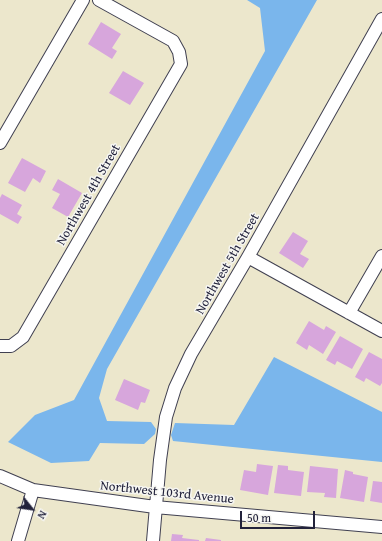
<!DOCTYPE html>
<html>
<head>
<meta charset="utf-8">
<style>
	body { margin:0 }
	#map { position:relative; width:382px; height:541px; overflow:hidden; background:#ece7cc; font-family:"Gentium Book Plus",serif }
	canvas { display:block }
	.north { position:absolute; left:12px; top:489px; width:40px; height:40px; -webkit-text-stroke:3px #f6f6f2; paint-order:stroke; rotate:120deg; font-size:11px; font-weight:700; line-height:16px; text-align:center; color:#22223b }
	.north::after { content:''; display:block; margin:auto; width:14px; height:18px; background:#22223b; clip-path:polygon(50% 0,100% 100%,50% 72%,0 100%) }
	.scale { position:absolute; left:240px; top:511px; width:75px; height:18px; box-sizing:border-box; border:2px solid #22223b; border-top:0; padding-left:5px; font-size:12px; line-height:14px; white-space:nowrap; color:#22223b; -webkit-text-stroke:3px #f6f6f2; paint-order:stroke }
</style>
</head>
<body>
<div id="map">
<canvas width="382" height="541"></canvas>
<div class="north">N</div>
<div class="scale">50 m</div>
</div>
<script>
const g = document.querySelector('canvas').getContext('2d');
g.lineJoin = 'round';
function fillPath(path, color) { g.fillStyle = color; g.fill(path, 'evenodd'); }
function stroke(path, color, width, dash) { g.strokeStyle = color; g.lineWidth = width; g.lineCap = dash ? 'butt' : 'round'; g.setLineDash(dash || []); g.stroke(path); }
function write(font, color, halo, rows, align = 'center') {
  g.font = font + ' "Gentium Book Plus",serif'; g.lineWidth = 3; g.setLineDash([]); g.textBaseline = 'middle'; g.strokeStyle = halo; g.fillStyle = color; for (const [text, x, y, turn = 0] of rows) {
    g.save(); g.translate(x, y); g.rotate((+turn || 0) * Math.PI / 180); g.textAlign = isNaN(turn) ? turn : align; if (halo) g.strokeText(text, 0, 0); g.fillText(text, 0, 0); g.restore();
  }
}
fillPath(new Path2D(`
	M247,0H317L107,369L99,398L107,421L151,422L156,429L155,434L144,444L100,443L89,461L51,463L8,442L35,415L74,400L265,51L260,8Z
	M274,357L382,412V462L173,441L171,435L175,423L234,425Z`), '#7ab6ec');
fillPath(new Path2D(`
	M101,22L121,34L112,48L117,51L112,59L88,44Z
	M123,71L144,83L130,105L109,93Z
	M22,158L46,171L40,183L33,178L25,192L8,183Z
	M58,179L82,193L68,217L52,208L60,194L52,190Z
	M2,194L22,205L17,214L22,217L18,224L0,214V198Z
	M293,232L308,241L300,254L309,259L303,268L279,253Z
	M309,321L324,330L326,326L336,332L323,354L309,345L307,350L296,343Z
	M340,336L363,349L352,369L337,361L335,365L326,360Z
	M369,352L382,359V383L380,386L366,378L364,382L355,377Z
	M124,379L150,390L145,403L141,402L138,410L115,400Z
	M257,464L273,466L268,495L240,490L244,470L256,472Z
	M278,465L288,466V470L304,472L301,496L274,493Z
	M310,466L338,469L336,498L324,497L325,493L307,492Z
	M345,470L353,472V474L368,477L364,502L340,498Z
	M373,481L382,482V503L370,501Z
	M172,534L183,535L182,538L199,540V541H171Z
	M206,538L221,540V541H205Z`), '#d7a6dc');
const minor = new Path2D(`
	M0,143L83,0
	M248,257L382,331
	M349,313L382,256
	M0,346H11L23,337L181,64L179,52L173,41L99,0
	M0,476L33,490L155,507L382,527
	M18,541L33,490
	M153,541L160,460L166,417L175,388L191,354L248,257L382,19`);
stroke(minor, '#404051', 14);
stroke(minor, '#fff', 12);
write('13px', '#22223b', '#f6f6f2', [
	["Northwest 4th Street",89,195,-60],
	["Northwest 5th Street",228,264,-60],
	["Northwest 103rd Avenue",167,493,6]
]);
</script>
</body>
</html>
